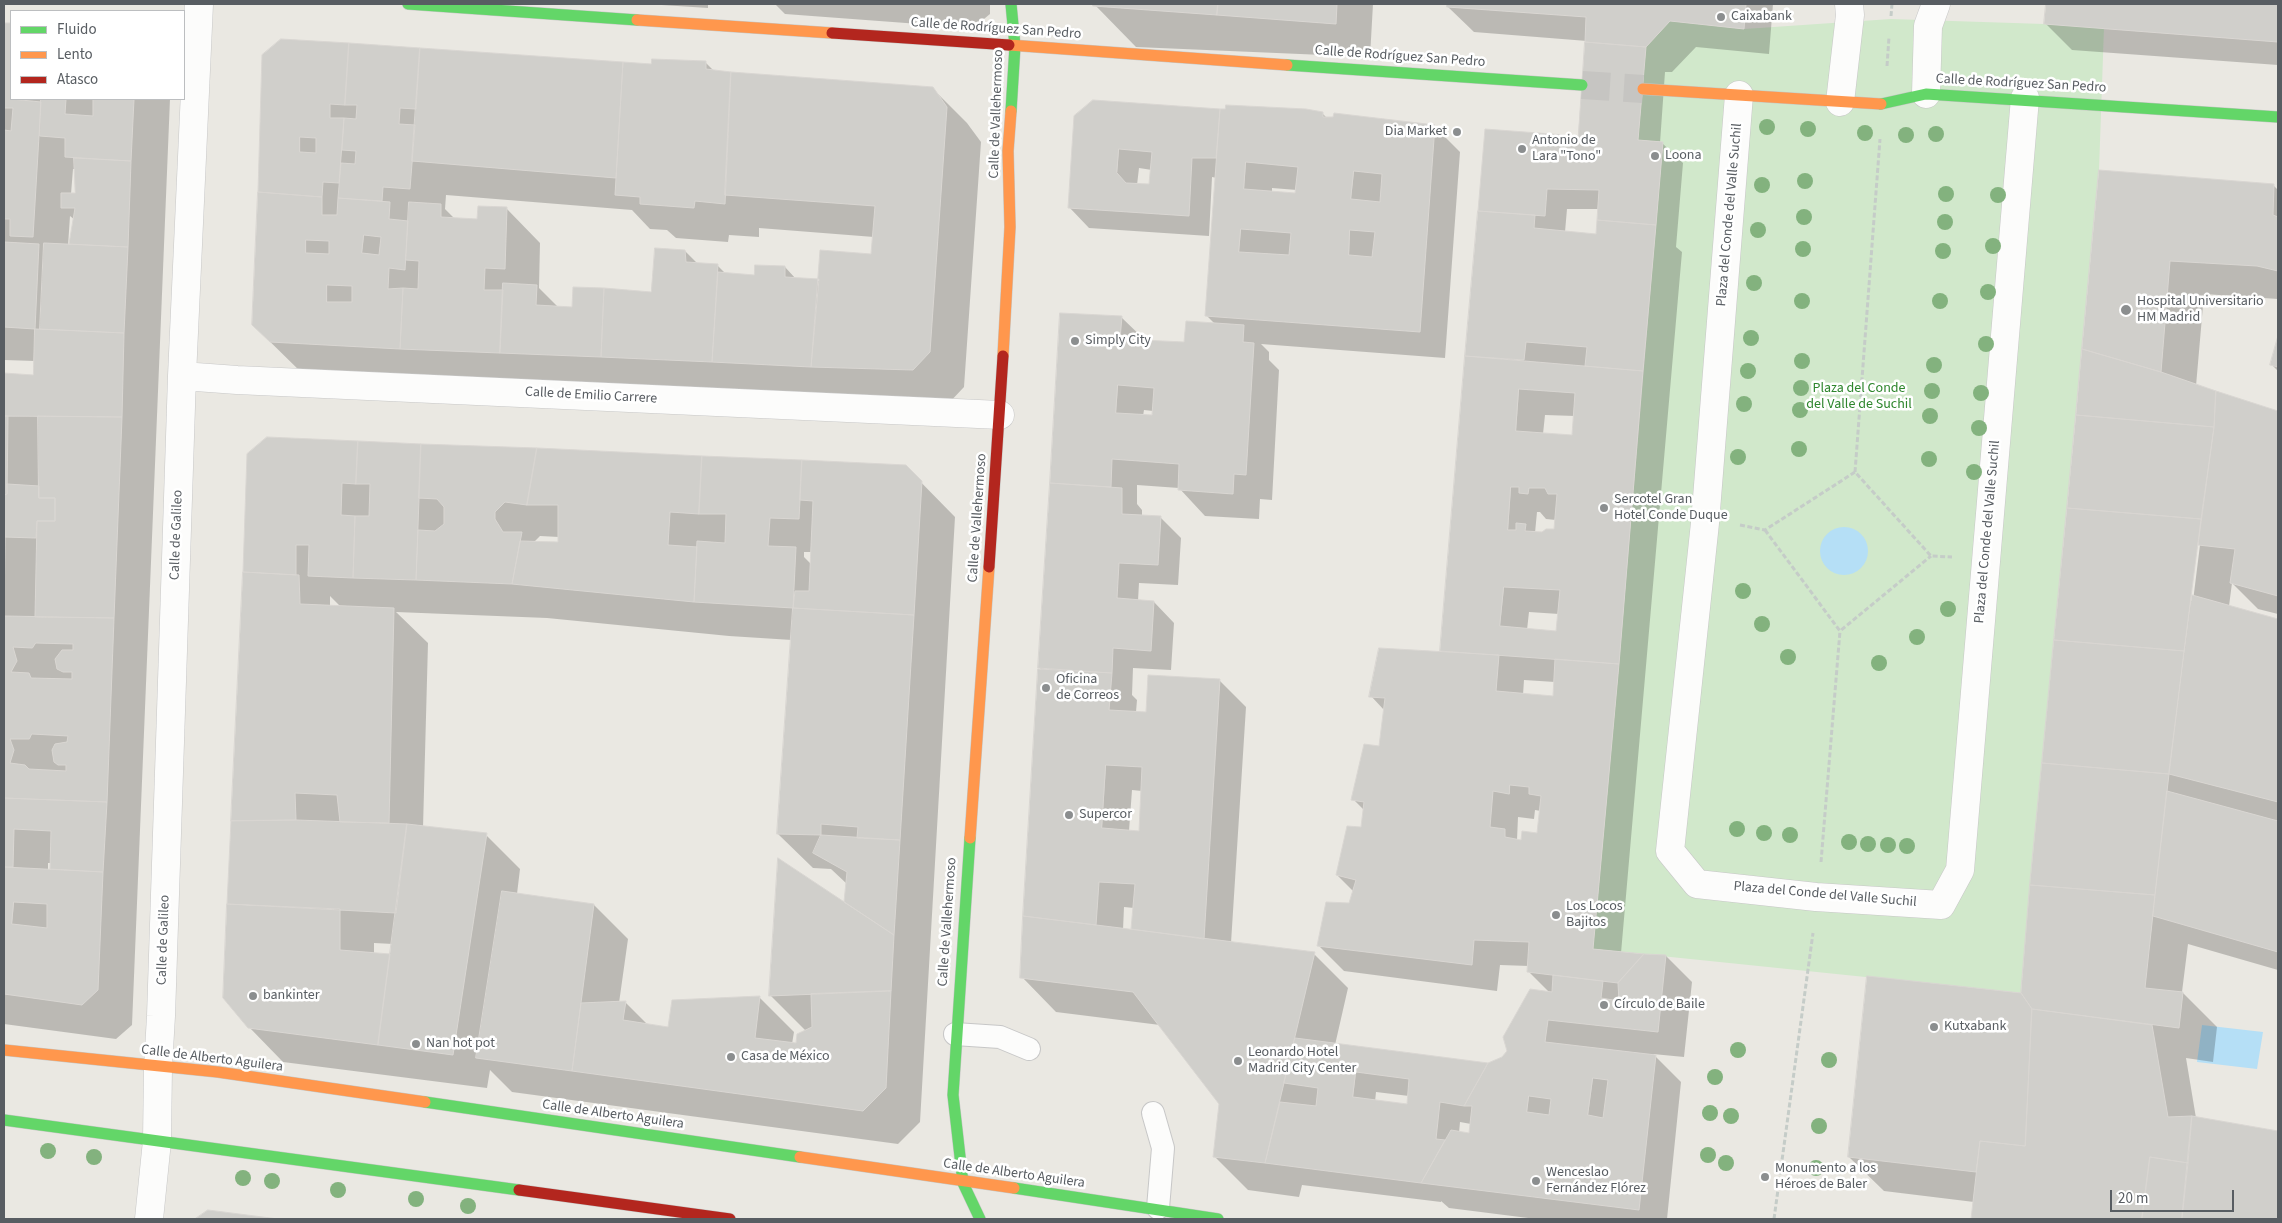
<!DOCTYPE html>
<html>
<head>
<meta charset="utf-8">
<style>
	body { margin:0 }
	#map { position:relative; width:2282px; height:1223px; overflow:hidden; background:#eae8e2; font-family:"Source Sans 3",sans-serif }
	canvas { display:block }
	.frame { position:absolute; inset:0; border:5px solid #585d62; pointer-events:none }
	.legend { position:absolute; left:10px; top:10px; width:175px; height:90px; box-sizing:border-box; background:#fff; border:1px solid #bcbec0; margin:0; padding:6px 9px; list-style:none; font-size:15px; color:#585d62 }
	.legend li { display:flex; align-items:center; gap:10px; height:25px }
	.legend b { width:25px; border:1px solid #bcbec0 }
	.scale { position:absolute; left:2110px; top:1190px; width:124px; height:22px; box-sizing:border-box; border:2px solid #585d62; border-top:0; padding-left:6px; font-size:15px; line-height:18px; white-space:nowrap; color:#585d62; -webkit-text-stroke:4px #fff; paint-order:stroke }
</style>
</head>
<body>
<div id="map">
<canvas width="2282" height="1223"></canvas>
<div class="frame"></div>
<ul class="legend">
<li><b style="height:6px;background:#63d668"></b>Fluido</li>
<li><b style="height:6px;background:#ff974d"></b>Lento</li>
<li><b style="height:6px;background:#b3261e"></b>Atasco</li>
</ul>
<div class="scale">20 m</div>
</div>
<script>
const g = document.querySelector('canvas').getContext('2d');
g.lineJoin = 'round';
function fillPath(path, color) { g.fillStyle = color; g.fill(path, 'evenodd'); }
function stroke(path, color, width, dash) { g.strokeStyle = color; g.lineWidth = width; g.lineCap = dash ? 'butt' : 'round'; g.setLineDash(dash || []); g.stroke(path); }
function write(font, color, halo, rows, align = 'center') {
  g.font = font + ' "Source Sans 3",sans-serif'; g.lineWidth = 5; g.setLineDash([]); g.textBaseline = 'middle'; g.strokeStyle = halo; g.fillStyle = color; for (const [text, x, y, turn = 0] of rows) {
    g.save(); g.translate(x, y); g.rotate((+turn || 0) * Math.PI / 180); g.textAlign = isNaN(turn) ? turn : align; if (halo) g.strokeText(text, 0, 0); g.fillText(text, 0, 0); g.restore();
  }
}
fillPath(new Path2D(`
	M1891,19L2044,24L2104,28L2099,170L2021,993L1593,949L1619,664L1663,142L1638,140L1646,47L1670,21L1744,29Z`), '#d1e8cb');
fillPath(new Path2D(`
	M1820 551a24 24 0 1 1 48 0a24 24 0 1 1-48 0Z
	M2202,1025L2263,1032L2257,1069L2197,1062Z`), '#b5dff6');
fillPath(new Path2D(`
	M646,4H708V8Z
	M775,4H990V14L973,28L785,14Z
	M1094,4H1373L1370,57L1136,47Z
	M1449,4H1773L1769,54L1696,47L1672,72H1665L1660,143H1662L1683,163L1676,247L1682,252L1621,953L1666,956L1692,982L1684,1057L1653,1054L1681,1082L1667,1219H1536L1449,1208L1441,1201V1202L1302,1185L1299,1197L1248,1190L1214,1156L1220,1104L1160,1025L1056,1012L1022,977L1042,671L1040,668L1062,314L1121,317L1146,341L1185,343L1215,324L1207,316L1217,178L1212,177L1209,236L1089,228L1069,207L1093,101L1221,111L1322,113L1327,118L1434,126L1460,152L1445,358L1261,344L1269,352V360L1279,370L1272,500L1260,499L1259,519L1205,516L1179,488L1137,485V504L1142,510V517L1161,518L1181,538L1178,585L1139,583L1138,601L1154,602L1174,623L1171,670L1133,668L1132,695L1137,700L1136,712L1147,713L1220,681L1246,707L1231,943L1314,954L1348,988L1335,1045L1487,1064L1503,1058L1550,993L1528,971L1529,966L1500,965L1497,991L1344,971L1318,945L1350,904L1354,892L1337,875L1362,829L1364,810L1353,799L1380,748L1384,710L1371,696L1441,652L1486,130L1580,137L1587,41L1474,32L1448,7ZM1139,168L1152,170L1150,186L1137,185ZM1272,188L1297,190L1296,194L1272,192ZM1567,209H1599L1597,235L1565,232ZM1144,410L1153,411V416H1143ZM1545,415L1575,416L1573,436L1543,434ZM1537,512H1540L1546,519L1556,520L1555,530L1542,534L1535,533ZM1529,612L1559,614L1557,633L1527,630ZM1524,680L1555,682L1554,697L1523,695ZM1132,790L1142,791L1140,832L1129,831ZM1535,810L1541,811L1539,834L1522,841L1517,840L1518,817L1534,819ZM1124,907L1134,908L1133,929L1135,931L1123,930ZM1376,1092L1409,1096L1408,1106L1375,1102ZM1460,1122L1471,1124L1470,1134L1459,1133Z
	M2047,4H2278V65L2072,50L2046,24Z
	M4,24H11V99H170L132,1025L116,1039L4,1024V375L34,376L35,361L4,360ZM73,169H75L77,194H71ZM70,216L75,220L70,246H68ZM48,863H51V870H48Z
	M282,40L652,65L706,63L714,71L933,89L967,123L981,142L964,387L948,404L305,376L253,325ZM446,195L632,210L650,229L667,230L676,238L728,242L729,235L759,237V228L874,237L872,255L820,281L796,279L785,267L755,276L726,274L717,265L698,264L685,251L652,294L573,308L558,307L539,288L540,243L506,208L478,220L455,219L445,209Z
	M2100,171L2274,186L2278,190V299L2204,294L2196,386L2278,413V614L2258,609L2232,583L2229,606L2278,620V970L2188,944L2182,992L2217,1027L2213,1062L2186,1058L2196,1118L2278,1132V1219H1972L1974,1202L1884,1191L1849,1157L2022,994ZM2198,542L2200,545L2193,601H2190Z
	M2278,341V371L2272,365Z
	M267,438L905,466L955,517L920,1122L898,1144L512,1092L490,1070L487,1088L283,1062L249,1027ZM540,536L559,537V543H533ZM804,552H812L811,564L804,557ZM330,596L341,607L330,606ZM396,612L547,618L729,636L792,640L778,834L813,868L831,869L847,884L846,904L770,995L806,1031L797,1045L792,1044L794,1032L760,998L673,1001L669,1028L648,1025L625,1002L619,1003L628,939L594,905L517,894L520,869L486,835L423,828L428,643ZM374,943L393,944L391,955L374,954Z
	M208,1212L267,1219H198Z`), '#0003');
const building = new Path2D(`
	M1093,4H1218L1217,15L1093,6Z
	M1218,4H1337L1336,24L1217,15Z
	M1447,4H1746L1744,29L1670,21L1646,47L1585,42L1586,17L1447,7Z
	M2046,4H2278V42L2044,24Z
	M4,23H11V99L41,102L33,237L10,236V219H4V130L11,131L13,108H4Z
	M281,39L349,43L345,105L330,104V118H344L339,183L323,182L322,197L258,192L262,55ZM300,137L316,138V153L300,152Z
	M1585,42L1646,47L1638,140L1663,142L1656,225L1597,220L1599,190L1547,189L1545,216L1478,211L1485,129L1578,136Z
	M349,43L420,48L416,109L400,108L399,124L415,125L410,189L383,187L382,201L338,198L341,163L355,164L356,151L342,150L344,118L356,119L357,105H345Z
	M420,48L623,62L616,178L412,161Z
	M652,59L706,61V69L731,72L725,204L695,201L694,208L640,204V197L615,195L623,62L651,64Z
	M731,72L933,87L947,107L930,352L913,370L811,367L820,250L871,254L875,206L725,195Z
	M41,99H66L65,114L93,116V99H134L131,161L65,157V138L40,136Z
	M1093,100L1220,109L1216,158H1192L1189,216L1068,208L1074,116ZM1119,149L1152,152L1149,184L1126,183L1117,173Z
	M1226,105L1306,109L1323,112V117H1333L1334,113L1435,125L1420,332L1205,316L1220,109H1225ZM1246,162L1298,167L1295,193L1244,189ZM1354,171L1382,174L1380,202L1351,199ZM1241,229L1291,233L1289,255L1239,252ZM1350,230L1375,232L1372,257L1349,255Z
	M74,158L131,161L128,247L69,244L75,208H61V193H75Z
	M2099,170L2274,184L2273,215L2278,217V271L2257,266L2170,261L2161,372L2082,349Z
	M258,192L322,197V215H337L338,198L390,202L389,219L408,221L405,270L389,268L388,289L403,288L400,349L270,342L252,325ZM364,235L381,237L379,255L362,253ZM306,240L329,241V254L306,253ZM327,285L352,286V302H327Z
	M409,202L441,204V217L477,219L478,206L507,207L505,269L485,268L484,290H503L500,353L400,349L403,288L418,289L419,261L406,260Z
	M1478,211L1535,215L1534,228L1596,234L1597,220L1656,225L1643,371L1585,366L1587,347L1526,342L1524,360L1465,356Z
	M4,242L39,244L35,329L4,327Z
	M44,243L128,247L124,333L40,329Z
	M655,248L685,250L686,262L718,264L712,362L601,357L604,288L651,292Z
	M755,265L785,266V277L819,279L811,367L712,362L718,272L754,275Z
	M503,283L537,285L536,305L572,307L573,287L604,288L601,357L500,353Z
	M1060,313L1122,316L1120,339L1184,342L1186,321L1244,325L1243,342L1254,343L1246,475L1234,474L1233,494L1178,490L1179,464L1112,459L1111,487L1050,483ZM1118,385L1154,388L1152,415L1116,413Z
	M35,329L124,333L122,417L4,416V373L33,375Z
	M2278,336V367L2270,365Z
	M2082,349L2161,372L2216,391L2214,427L2076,415Z
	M1465,356L1643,371L1619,664L1440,651ZM1519,389L1575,393L1572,435L1516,431ZM1511,487H1519V493L1528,494L1529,488H1545L1548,494H1557L1554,529H1546L1542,532L1525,531L1526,524L1516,523V530H1508ZM1504,587L1560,590L1556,631L1500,626Z
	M2216,391L2278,411V596L2230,583L2235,549L2198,545L2214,427Z
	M2076,415L2214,427L2201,519L2067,508Z
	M4,416H8L7,494L4,495Z
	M38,416L122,417L114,618L35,617L37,521H55V498H39Z
	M267,437L358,441L356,484L342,483L341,515L355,516L353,578L308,576L309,545H296V575L243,572L247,454Z
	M358,441L421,444L416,580L353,578L355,516H369L370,484H356Z
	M421,444L537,448L527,505L505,502L495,512V519L503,532H522L512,584L416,580L418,530L435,531L444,524V507L437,499L419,498Z
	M537,448L702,456L699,514L670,512L668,545L697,547L694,602L512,584L520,541L558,542V505H527Z
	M702,456L802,460L799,519L770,518L768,546L796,547L793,608L694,602L697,541L725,543L726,514H699Z
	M802,460L906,465L922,481L914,615L793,608L795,591H809L813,501L800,500Z
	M1050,483L1122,488V514L1161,516L1158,565L1119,563L1117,598L1154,601L1151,651L1113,648L1112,673L1038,668Z
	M7,484L39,486V498H55V521H37L36,538L5,537L4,495L7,494Z
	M2067,508L2201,519L2184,651L2054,640Z
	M4,520L5,537L4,615Z
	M243,572L299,575L300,604L394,608L389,823L340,822L337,795L295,793L296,820L231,821Z
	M2192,595L2278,619V802L2169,774Z
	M793,608L914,615L900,840L857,838L858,827L821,824V835L777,834Z
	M4,616L114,618L107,802L4,798ZM36,643L73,644V650H62L55,659L57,669L63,672H72V679L31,678L29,673L11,672L17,661L13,647L32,648ZM32,734L68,736L67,742L55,744L52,750L54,762L58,765H66V771L29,769L25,765L10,763L14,750L10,739H29Z
	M2054,640L2184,651L2169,774L2042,763Z
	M1379,648L1499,655L1496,691L1553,696L1555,659L1619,664L1593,949L1644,954L1618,983L1527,972L1529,942L1474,940L1472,965L1317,946L1326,902L1349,903L1356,880L1336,875L1347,826L1361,827L1364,802L1351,800L1364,744L1379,746L1385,698L1369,697ZM1510,785L1529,787V794L1541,796L1537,833L1522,831L1521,840L1505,837V829L1490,827L1493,791L1509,794Z
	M1038,669L1112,673L1109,710L1146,712L1148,675L1220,679L1204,939L1131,929L1135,884L1099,882L1096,925L1023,916ZM1106,765L1142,767L1139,831L1102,828Z
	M2042,763L2169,774L2155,895L2030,885Z
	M2167,791L2278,821V952L2153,916Z
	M4,798L107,802L103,872L50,869L51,831L14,829L13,867H4Z
	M296,820L407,824L396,913L227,904L231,821Z
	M407,824L487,833L453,1055L378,1045Z
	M821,835L900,840L894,935L844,902L847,872L813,853Z
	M778,858L894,935L891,991L769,996Z
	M4,867L103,872L98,990L82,1005L4,994ZM14,902L47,904V928L12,924Z
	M2030,885L2155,895L2145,988L2183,992L2179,1028L2032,1009L2021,993Z
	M502,891L594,904L572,1071L476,1058Z
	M227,904L340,909V950L390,954L378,1045L248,1028L223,998Z
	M1023,916L1315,952L1265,1163L1213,1157L1219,1104L1133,992L1020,978Z
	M1644,954L1666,955L1658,1032L1548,1020L1545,1042L1656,1055L1639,1210L1421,1183L1451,1130L1469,1133L1472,1106H1464L1488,1063L1502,1057L1507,1051L1503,1037L1530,989L1552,992L1553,975L1603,981L1601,998L1619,1001L1618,983ZM1593,1078L1608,1080L1603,1118L1588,1115ZM1529,1096L1551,1099L1549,1115L1527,1112Z
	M1867,976L2021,993L2032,1009L2025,1146L1980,1141L1976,1172L1848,1157Z
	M891,991L886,1088L863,1111L572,1071L581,1003L626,1001L623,1020L668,1027L672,1000L760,996L755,1038L796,1043L797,1034L812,1027L811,994Z
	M2032,1009L2152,1025L2168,1117L2192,1116L2188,1163L2150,1157L2142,1219H1971L1980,1141L2025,1146Z
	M1295,1038L1488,1063L1464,1106L1440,1102L1436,1139L1445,1140L1421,1183L1265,1163L1280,1102L1316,1106L1318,1088L1284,1083ZM1356,1072L1409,1079L1407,1104L1353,1097Z
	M2192,1116L2278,1131V1219H2182Z
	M2150,1157L2188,1163L2182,1219H2142Z
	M208,1210L278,1219H195Z`);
fillPath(building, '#d0cfcb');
stroke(building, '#d9d6d2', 1);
stroke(new Path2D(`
	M1582,85L1643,89`), '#c6c5c2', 28, [28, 14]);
const lane = new Path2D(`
	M955,1034L1000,1037L1029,1049
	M1153,1113L1163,1148L1158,1208`);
const street = new Path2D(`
	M1926,94L1928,26L1936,4
	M1739,95L1705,523L1670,851L1697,884L1816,897L1941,905L1960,870L2025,98
	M1840,102L1850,15L1849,4
	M182,376L237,380L1000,415
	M149,1219L157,1141L158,1067L161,1016L182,376L199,4`);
const fast = new Path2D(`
	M408,4L637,20
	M1287,65L1582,85
	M1881,104L1926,94L2278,117
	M1011,111L1015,46L1011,4
	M970,838L953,1095L963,1183L980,1219
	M425,1102L800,1157
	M4,1120L519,1190
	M1014,1188L1218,1219`);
const slow = new Path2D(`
	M637,20L832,33
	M1009,45L1287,65
	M1643,89L1881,104
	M1003,356L1010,227L1008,151L1011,111
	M970,838L989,567
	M4,1050L218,1072L425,1102
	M800,1157L1014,1188`);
const jam = new Path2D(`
	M832,33L1009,45
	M989,567L1003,356
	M519,1190L730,1219`);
stroke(lane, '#c7c7c7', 24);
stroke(street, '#c7c7c7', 29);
stroke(fast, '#c5c6c4', 12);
stroke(slow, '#c5c6c4', 12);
stroke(jam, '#c5c6c4', 12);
stroke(new Path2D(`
	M1891,16L1892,4
	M1887,66L1889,37
	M1855,472L1880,139
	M1740,525L1765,530L1855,472L1931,556L1952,557
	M1765,530L1840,631L1931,556
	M1821,862L1840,631
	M1774,1219L1813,933`), '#c5ccc8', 3, [5, 2.5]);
stroke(lane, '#fcfcfb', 22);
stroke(street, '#fcfcfb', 28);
stroke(fast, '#63d668', 11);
stroke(slow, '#ff974d', 11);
stroke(jam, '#b3261e', 11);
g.fillStyle = '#83b27e';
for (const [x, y] of [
	[1767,127],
	[1808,129],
	[1865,133],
	[1936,134],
	[1906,135],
	[1805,181],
	[1762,185],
	[1946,194],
	[1998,195],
	[1804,217],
	[1945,222],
	[1758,230],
	[1993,246],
	[1803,249],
	[1943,251],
	[1754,283],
	[1988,292],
	[1802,301],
	[1940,301],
	[1751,338],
	[1986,344],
	[1802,361],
	[1934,365],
	[1748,371],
	[1801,388],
	[1932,391],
	[1981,393],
	[1744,404],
	[1800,410],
	[1930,416],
	[1979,428],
	[1799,449],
	[1738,457],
	[1929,459],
	[1974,472],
	[1743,591],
	[1948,609],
	[1762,624],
	[1917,637],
	[1788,657],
	[1879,663],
	[1737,829],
	[1764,833],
	[1790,835],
	[1849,842],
	[1868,844],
	[1888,845],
	[1907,846],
	[1738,1050],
	[1829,1060],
	[1715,1077],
	[1710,1113],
	[1731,1116],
	[1819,1126],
	[48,1151],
	[1708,1155],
	[94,1157],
	[1726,1163],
	[1816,1168],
	[243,1178],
	[272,1181],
	[338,1190],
	[416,1199],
	[468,1206]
]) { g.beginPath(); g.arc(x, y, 8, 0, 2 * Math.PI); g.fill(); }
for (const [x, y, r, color] of [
	[1721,17,5,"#8b8e8f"],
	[1457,132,5,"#8b8e8f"],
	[1522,149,5,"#8b8e8f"],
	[1655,156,5,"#8b8e8f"],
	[2126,310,6,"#8b8e8f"],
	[1075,341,5,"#8b8e8f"],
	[1604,508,5,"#8b8e8f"],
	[1046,688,5,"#8b8e8f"],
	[1069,815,5,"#8b8e8f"],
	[1556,915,5,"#8b8e8f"],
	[253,996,5,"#8b8e8f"],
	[1604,1005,5,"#8b8e8f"],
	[1934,1027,5,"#8b8e8f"],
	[416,1044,5,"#8b8e8f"],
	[731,1057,5,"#8b8e8f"],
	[1238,1061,5,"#8b8e8f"],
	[1765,1177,5,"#8b8e8f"],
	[1536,1181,5,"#8b8e8f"]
]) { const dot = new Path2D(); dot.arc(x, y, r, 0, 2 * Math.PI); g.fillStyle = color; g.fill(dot); stroke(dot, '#fff', 2); }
write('14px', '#585d62', '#fff', [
	["Caixabank",1731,17],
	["Dia Market",1447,132,"right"],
	["Antonio de",1532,141],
	["Lara \"Tono\"",1532,157],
	["Loona",1665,156],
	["Hospital Universitario",2137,302],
	["HM Madrid",2137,318],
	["Simply City",1085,341],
	["Sercotel Gran",1614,500],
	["Hotel Conde Duque",1614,516],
	["Oficina",1056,680],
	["de Correos",1056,696],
	["Supercor",1079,815],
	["Los Locos",1566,907],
	["Bajitos",1566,923],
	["bankinter",263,996],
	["Círculo de Baile",1614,1005],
	["Kutxabank",1944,1027],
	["Nan hot pot",426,1044],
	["Leonardo Hotel",1248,1053],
	["Madrid City Center",1248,1069],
	["Casa de México",741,1057],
	["Monumento a los",1775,1169],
	["Héroes de Baler",1775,1185],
	["Wenceslao",1546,1173],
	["Fernández Flórez",1546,1189]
], 'left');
write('14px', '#585d62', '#fff', [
	["Calle de Rodríguez San Pedro",996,29,4],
	["Calle de Rodríguez San Pedro",1400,57,4],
	["Calle de Rodríguez San Pedro",2021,84,3],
	["Calle de Vallehermoso",997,114,-88],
	["Plaza del Conde del Valle Suchil",1730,215,-85],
	["Calle de Emilio Carrere",591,396,3],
	["Calle de Vallehermoso",978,518,-86],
	["Plaza del Conde del Valle Suchil",1988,532,-85],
	["Calle de Galileo",177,535,-88],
	["Plaza del Conde del Valle Suchil",1825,895,5],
	["Calle de Vallehermoso",948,922,-86],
	["Calle de Galileo",164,940,-88],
	["Calle de Alberto Aguilera",212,1059,7],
	["Calle de Alberto Aguilera",613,1115,8],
	["Calle de Alberto Aguilera",1014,1174,8]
]);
write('14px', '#2e862d', '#fff', [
	["Plaza del Conde",1859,389],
	["del Valle de Suchil",1859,405]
]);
</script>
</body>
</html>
